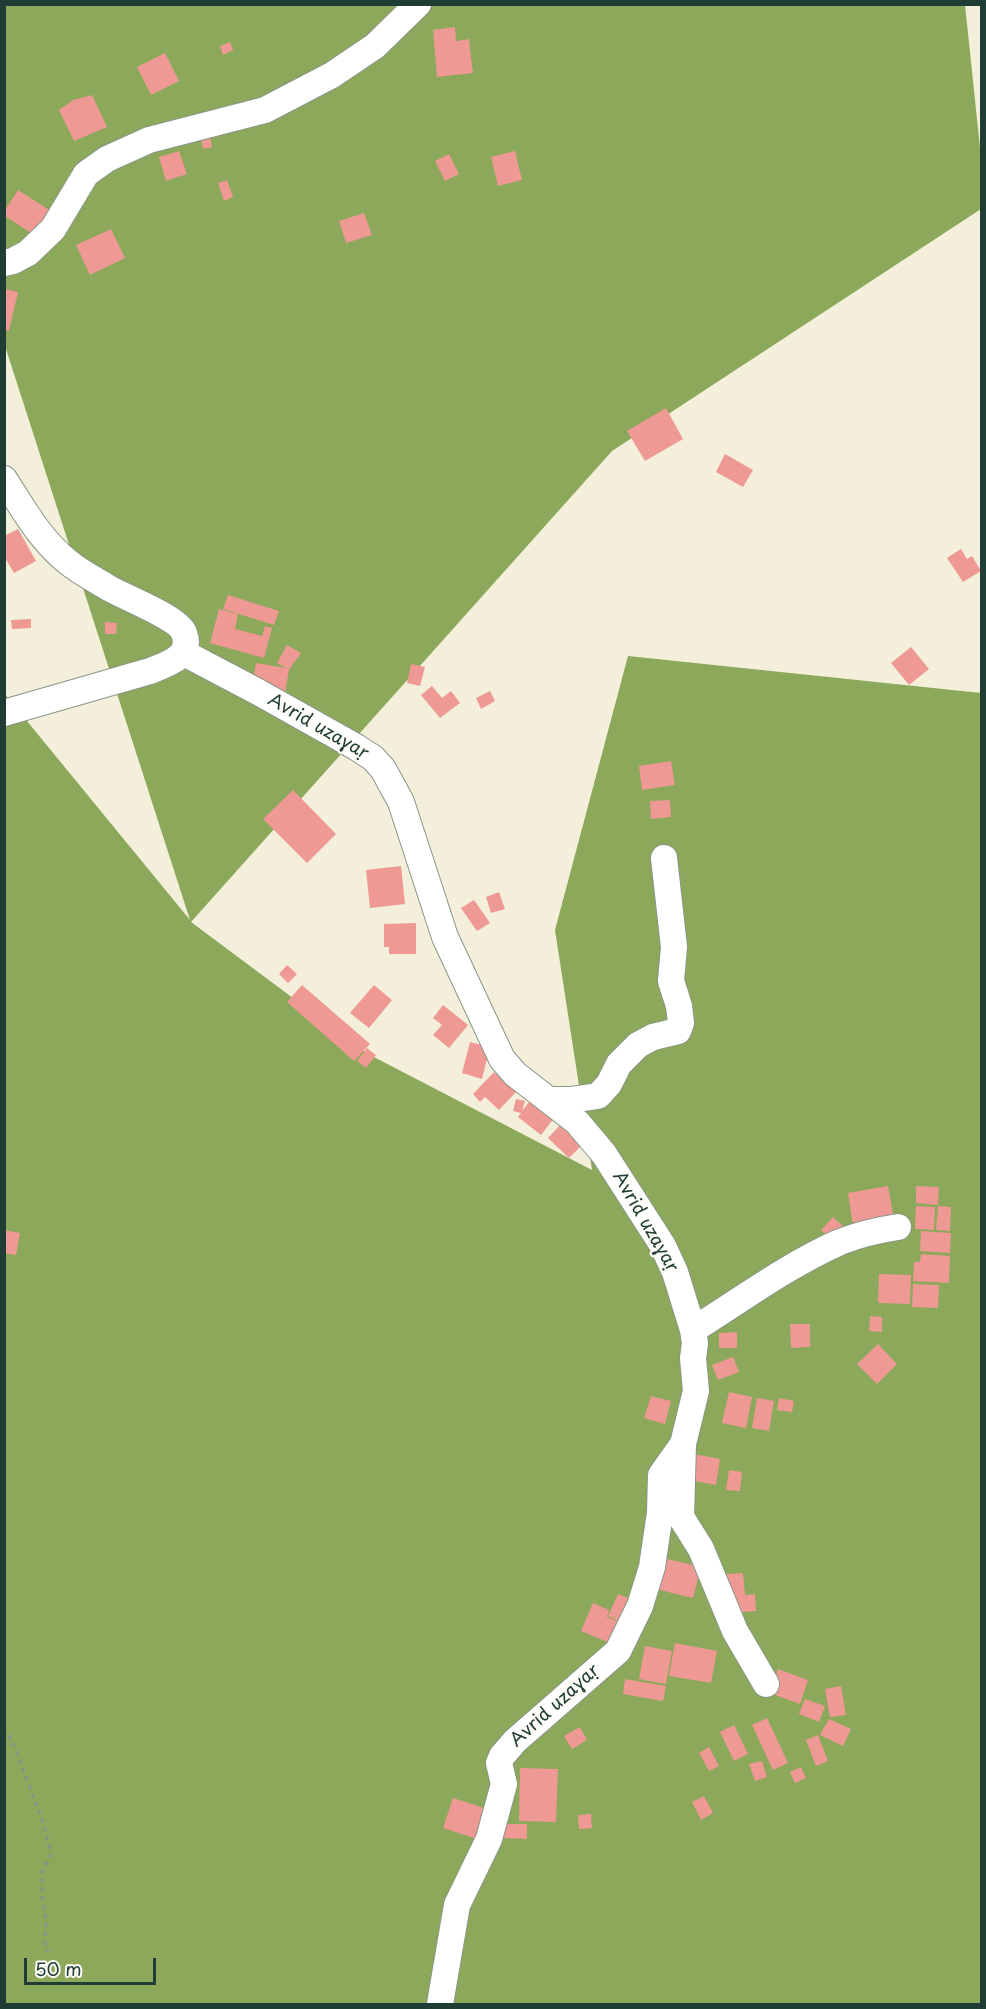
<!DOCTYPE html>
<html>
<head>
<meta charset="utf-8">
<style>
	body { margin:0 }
	#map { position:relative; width:986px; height:2009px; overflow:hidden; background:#f3efda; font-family:"Playpen Sans",sans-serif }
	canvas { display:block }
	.frame { position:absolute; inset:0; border:6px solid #1f3d34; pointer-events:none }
	.scale { position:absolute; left:24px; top:1958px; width:132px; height:27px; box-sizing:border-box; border:3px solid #1f3d34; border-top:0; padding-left:8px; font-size:18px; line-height:21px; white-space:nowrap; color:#1f3d34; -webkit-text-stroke:4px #fdfcf7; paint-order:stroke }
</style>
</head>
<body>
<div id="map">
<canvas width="986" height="2009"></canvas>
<div class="frame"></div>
<div class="scale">50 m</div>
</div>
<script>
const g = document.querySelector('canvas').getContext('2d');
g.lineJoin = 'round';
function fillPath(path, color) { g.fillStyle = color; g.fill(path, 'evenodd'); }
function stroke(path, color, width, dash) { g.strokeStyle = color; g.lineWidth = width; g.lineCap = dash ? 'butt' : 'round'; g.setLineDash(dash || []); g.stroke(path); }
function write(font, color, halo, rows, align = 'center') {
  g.font = font + ' "Playpen Sans",sans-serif'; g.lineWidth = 4.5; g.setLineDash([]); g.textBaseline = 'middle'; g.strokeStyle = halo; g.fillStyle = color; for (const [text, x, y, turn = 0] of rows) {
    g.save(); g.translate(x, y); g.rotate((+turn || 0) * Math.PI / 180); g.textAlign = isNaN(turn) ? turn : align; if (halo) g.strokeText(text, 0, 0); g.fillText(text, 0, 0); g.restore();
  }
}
fillPath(new Path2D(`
	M5,5H965L981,157V209L612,451L191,922L368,1054L592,1170L555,930L628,656L981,693V2004H5L4,693L190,920L5,346Z`), '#8ca85a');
fillPath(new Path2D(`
	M455,27L456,41L469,39L473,73L437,77L433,30Z
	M230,42L233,50L223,55L220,46Z
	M165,53L179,81L151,95L137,67Z
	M92,95L107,127L74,141L59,110L73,100Z
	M209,132L212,147L203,149L200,134Z
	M179,151L187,174L166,181L159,157Z
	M515,151L522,180L498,186L491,157Z
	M449,154L459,174L445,181L435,161Z
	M227,180L233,197L224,201L218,183Z
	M18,190L54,213L43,230L36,225L31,233L5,216V210Z
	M364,213L372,235L346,243L339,221Z
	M111,229L125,258L90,275L76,245Z
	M5,289L18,292L9,331L5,330Z
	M666,408L683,439L645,461L627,431Z
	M725,454L753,470L743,487L716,472Z
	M18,529L36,561L14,573L4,556V536Z
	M961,549L967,559L972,556L981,571L963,582L947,558Z
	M228,595L279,611L274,625L223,609Z
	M219,609L238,614L235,629L262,636L265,626L272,628L264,658L210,643Z
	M31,619V628L12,629L11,620Z
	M105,622L117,623L116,634H105Z
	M287,645L301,653L289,670L285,693L252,688L256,663L286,668L277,663Z
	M911,647L929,669L909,685L891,663Z
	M411,664L425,667L420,686L407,683Z
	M432,686L442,698L451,691L460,703L440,718L421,695Z
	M490,691L495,701L481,709L476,698Z
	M671,761L675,785L642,790L639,766Z
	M293,790L336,834L307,863L263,819Z
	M670,800L671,817L651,819L650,801Z
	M401,866L405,904L370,908L366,870Z
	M499,892L505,909L491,913L486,897Z
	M474,900L490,923L477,931L461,908Z
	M416,923V954H389V947H384V924Z
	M287,965L297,974L288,983L279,974Z
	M302,985L370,1044L354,1061L287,1002Z
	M374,985L392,1000L369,1028L350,1013Z
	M443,1005L468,1025L449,1048L433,1035L442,1025L433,1018Z
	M470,1042L490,1047L482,1079L462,1073Z
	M367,1048L376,1055L366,1068L357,1061Z
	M494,1072L516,1092L499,1110L485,1097L480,1102L473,1094Z
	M534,1096L557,1114L541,1135L518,1117L521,1113L513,1111L516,1099L525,1101L522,1111Z
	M564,1121L585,1142L569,1158L548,1138Z
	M888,1186L894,1219L853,1226L848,1193Z
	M916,1186L939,1187L938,1205L916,1203Z
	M916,1206L935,1207L934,1230L915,1229Z
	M938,1206L951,1207L950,1231L936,1230Z
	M833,1217L843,1226L832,1240L821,1230Z
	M4,1230L20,1233L16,1255L4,1253Z
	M921,1231L951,1233L950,1253L920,1251Z
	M921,1254L950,1256L949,1283L913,1281L914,1262H920Z
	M879,1274L911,1275L910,1304L878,1303Z
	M913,1284L939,1285L938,1308L912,1307Z
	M870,1316L882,1317V1332L869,1331Z
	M790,1324H810V1347L791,1348Z
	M737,1332V1348H719V1333Z
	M878,1344L897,1364L877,1384L857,1364Z
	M733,1357L739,1372L718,1380L712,1365Z
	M729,1392L752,1397L746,1428L722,1423Z
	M651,1396L671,1401L665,1424L644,1418Z
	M757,1398L774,1401L769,1431L752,1428Z
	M779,1398L794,1401L792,1412L777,1410Z
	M694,1454L720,1459L716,1485L689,1480Z
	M729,1470L742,1472L740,1491L726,1490Z
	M663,1558L701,1567L693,1598L656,1589Z
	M743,1573L745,1595L755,1594L756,1611L730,1613L727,1574Z
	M618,1594L628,1598L618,1621L608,1616Z
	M593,1603L609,1610L607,1617L619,1622L610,1643L581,1631Z
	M675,1643L717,1651L711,1683L669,1676Z
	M645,1646L672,1651L666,1684L639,1679Z
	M778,1669L808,1680L800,1704L770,1693Z
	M625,1679L666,1686L663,1701L623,1694Z
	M841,1686L846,1715L830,1717L825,1689Z
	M805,1699L825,1706L819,1722L799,1714Z
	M767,1718L788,1763L773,1770L752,1725Z
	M829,1719L851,1729L843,1746L820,1735Z
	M734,1725L748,1754L734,1761L720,1732Z
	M580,1727L587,1740L572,1749L564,1736Z
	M818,1735L828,1761L816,1766L806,1740Z
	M709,1747L719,1766L709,1771L699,1753Z
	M762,1761L767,1777L755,1781L749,1764Z
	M801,1767L806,1778L795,1783L790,1772Z
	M520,1768L558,1769L556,1822L519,1821Z
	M704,1796L713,1813L701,1820L692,1802Z
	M453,1798L487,1809L477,1839L443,1828Z
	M591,1814L592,1828L579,1829L578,1815Z
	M503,1824H527V1839L503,1838Z`), '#ee9993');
const minor = new Path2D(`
	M4,263L13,261L28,253L53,229L86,174L107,159L149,140L265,110L332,75L375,46L418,4
	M4,479C23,508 40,540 68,562C80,572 94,579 107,587C123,597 178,617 184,633C193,657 167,664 150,671L4,713
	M184,653L258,692L356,747L373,758L383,769L401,802L445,937L502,1059L515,1074L577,1122L604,1154L663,1246L675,1272L693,1330L695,1343L693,1358L696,1391L683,1444L661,1475L660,1513L652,1567L640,1606L618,1651L515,1741L502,1756L499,1763L504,1784L489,1839L457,1905L440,2004
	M550,1100H570L598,1096L609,1084L619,1064L638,1045L653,1037L678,1031L681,1023L679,1006L671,981L674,947L664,858
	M693,1330C741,1300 788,1265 840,1242C858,1235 878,1230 898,1227
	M683,1444L681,1517L701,1549L735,1631L766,1684`);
stroke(minor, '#899687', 28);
stroke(new Path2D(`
	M4,1727L17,1753L44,1825L51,1855L42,1872V1898L46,1919L45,1943L48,1952`), '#899687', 3, [4.5, 4.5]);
stroke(minor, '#fff', 26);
write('18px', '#1f3d34', '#fdfcf7', [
	["Avrid uzaɣaṛ",318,727,30],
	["Avrid uzaɣaṛ",645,1222,60],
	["Avrid uzaɣaṛ",555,1706,-42]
]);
</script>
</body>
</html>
